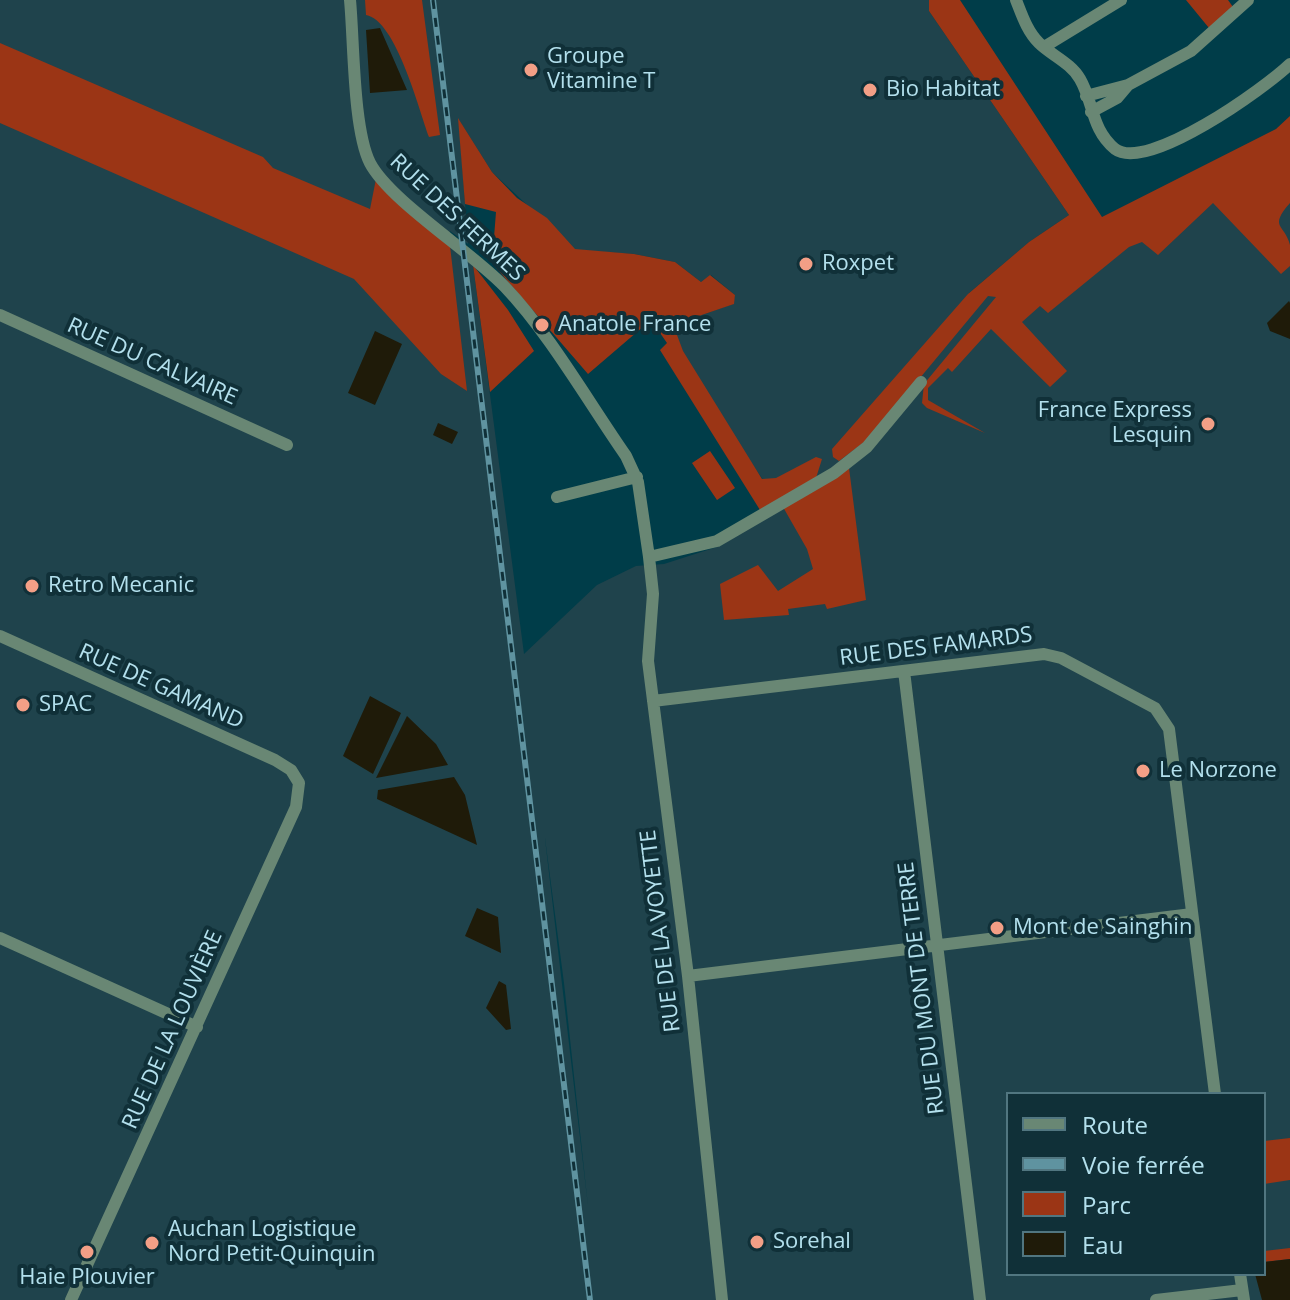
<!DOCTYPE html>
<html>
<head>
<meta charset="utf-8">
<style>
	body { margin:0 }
	#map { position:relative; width:1290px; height:1300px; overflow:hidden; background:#003d49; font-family:"Open Sans",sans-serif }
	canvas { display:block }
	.legend { position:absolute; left:1006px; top:1092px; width:260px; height:184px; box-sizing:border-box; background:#103038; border:2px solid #517680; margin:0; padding:10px 14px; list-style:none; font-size:24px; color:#b3e0ed }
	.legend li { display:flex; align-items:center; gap:16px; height:40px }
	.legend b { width:40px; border:2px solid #517680 }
</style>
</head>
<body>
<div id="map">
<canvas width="1290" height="1300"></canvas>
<ul class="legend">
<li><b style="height:10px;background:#698774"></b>Route</li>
<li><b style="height:10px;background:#5f93a0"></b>Voie ferrée</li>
<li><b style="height:22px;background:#9b3515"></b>Parc</li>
<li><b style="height:22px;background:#1f1b09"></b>Eau</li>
</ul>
</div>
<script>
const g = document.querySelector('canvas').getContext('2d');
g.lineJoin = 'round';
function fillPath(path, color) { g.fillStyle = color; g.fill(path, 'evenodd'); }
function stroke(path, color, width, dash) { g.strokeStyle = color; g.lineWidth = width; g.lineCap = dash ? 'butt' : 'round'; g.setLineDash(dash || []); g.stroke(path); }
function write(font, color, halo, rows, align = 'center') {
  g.font = font + ' "Open Sans",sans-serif'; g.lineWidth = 8; g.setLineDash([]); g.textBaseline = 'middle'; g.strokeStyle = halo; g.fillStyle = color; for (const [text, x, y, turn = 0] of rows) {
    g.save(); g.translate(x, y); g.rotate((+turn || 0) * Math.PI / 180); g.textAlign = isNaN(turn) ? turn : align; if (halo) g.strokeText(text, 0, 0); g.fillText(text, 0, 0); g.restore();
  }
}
fillPath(new Path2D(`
	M0,0H929V11L1069,215L1029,242L969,293L997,296L1218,188L1290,119V1300H0ZM459,120L492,172L575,250L634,254L675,262L701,282L711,275L735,295L733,304L696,317L668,343L782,507L720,546L664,564L636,566L597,585L524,654L473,265L450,246V231L468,244ZM545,838L564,983L588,1206L545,839ZM1008,1094H1264V1274H1008Z`), '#1f434c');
fillPath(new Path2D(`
	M365,0H422L440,135L429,137C419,110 396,20 366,15Z
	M929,0H960L1102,217L1276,129L1290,116V203C1268,228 1285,224 1290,245C1290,251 1290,260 1290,266L1281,274L1213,203L1158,255L1142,242L1129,247L1048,313L1040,306L1022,322L1067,371L1050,387L991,329L952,372L948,368L928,388V400L985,433L927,408L922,403L924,384L996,297L988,296L871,437L839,461L833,457L832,449L968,294L1029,242L1069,215L929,11Z
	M1186,0H1228L1233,7L1209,28Z
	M0,43L263,157L273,168L370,209L376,179L450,246L467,391L441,374L354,279L0,123Z
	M458,118L492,172L517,198L547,218L575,249L634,254L675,262L701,282L710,275L735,295L734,304L696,317L677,335L683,351L762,479L776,478L816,457L822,459L816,478L760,510L660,350L667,343L651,320L588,374L492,263L496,212L465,204Z
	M473,265L508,310L534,351L490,392Z
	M710,451L735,488L717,500L692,463Z
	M849,468L866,600L827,609L825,604L788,609L789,615L724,620L720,584L758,565L778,591L813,569L807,549L783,507Z
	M1290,1138V1180L1264,1184V1141Z
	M1290,1248V1259L1264,1262V1251Z`), '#9b3515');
fillPath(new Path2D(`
	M380,28L407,90L370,93L366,30Z
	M1289,301L1290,303V339L1270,331L1267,323Z
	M375,331L402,344L375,405L348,393Z
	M438,423L458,432L452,444L433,435Z
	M370,696L401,713L373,774L343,756Z
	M407,716L436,744L448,765L376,778Z
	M454,777L465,795L477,845L377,799L378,790Z
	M477,908L498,917L501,953L465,936Z
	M499,981L506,985L511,1029L506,1030L486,1008Z
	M1290,1259V1300H1262L1255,1274H1264V1262Z`), '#1f1b09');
stroke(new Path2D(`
	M350,0C354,42 353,129 370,163C390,201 472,252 505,287C549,333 589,403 626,456L638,482L649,557L653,594L648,661L688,976L722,1300
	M1016,0C1022,15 1027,31 1039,43C1051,55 1071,63 1080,79C1094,103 1091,129 1115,149C1147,173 1265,88 1290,64
	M1044,47L1121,0
	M1086,96L1128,85L1191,51L1248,0
	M1091,112L1117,98L1128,85
	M0,315L287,445
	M557,497L637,477
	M649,557L717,541L834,473L867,447L921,382
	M0,636L275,760L291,770L299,783L296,807L71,1300
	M904,671L980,1300
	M653,701L1044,654L1061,658L1155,708L1169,729L1215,1094
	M0,938L197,1027
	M688,976L1192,914
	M1240,1274L1244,1300
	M1156,1300L1242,1290`), '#698774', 12);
const rail = new Path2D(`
	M433,0L590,1300`);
stroke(rail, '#5f93a0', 6);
stroke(rail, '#103038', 3, [9]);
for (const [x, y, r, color] of [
	[531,70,8,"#f39f86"],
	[870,90,8,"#f39f86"],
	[806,264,8,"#f39f86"],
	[542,325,8,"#f39f86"],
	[1208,424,8,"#f39f86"],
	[32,586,8,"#f39f86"],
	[23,705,8,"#f39f86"],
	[1143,771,8,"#f39f86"],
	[997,928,8,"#f39f86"],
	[757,1242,8,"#f39f86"],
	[152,1243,8,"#f39f86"],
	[87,1252,8,"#f39f86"]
]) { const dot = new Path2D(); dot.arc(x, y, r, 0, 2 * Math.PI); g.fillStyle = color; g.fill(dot); stroke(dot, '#103038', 3); }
write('22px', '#b3e0ed', '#103038', [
	["Groupe",547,57],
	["Vitamine T",547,82],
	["Bio Habitat",886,90],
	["Roxpet",822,264],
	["Anatole France",558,325],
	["France Express",1192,411,"right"],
	["Lesquin",1192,436,"right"],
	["Retro Mecanic",48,586],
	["SPAC",39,705],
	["Le Norzone",1159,771],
	["Mont de Sainghin",1013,928],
	["Auchan Logistique",168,1230],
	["Nord Petit-Quinquin",168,1255],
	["Sorehal",773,1242],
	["Haie Plouvier",87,1278,"center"]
], 'left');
write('22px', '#b3e0ed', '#103038', [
	["RUE DES FERMES",457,218,43],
	["RUE DU CALVAIRE",152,362,24],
	["RUE DES FAMARDS",936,647,-7],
	["RUE DE GAMAND",161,687,24],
	["RUE DE LA VOYETTE",661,931,-97],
	["RUE DU MONT DE TERRE",922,988,-97],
	["RUE DE LA LOUVIÈRE",173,1030,-66]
]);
</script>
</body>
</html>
